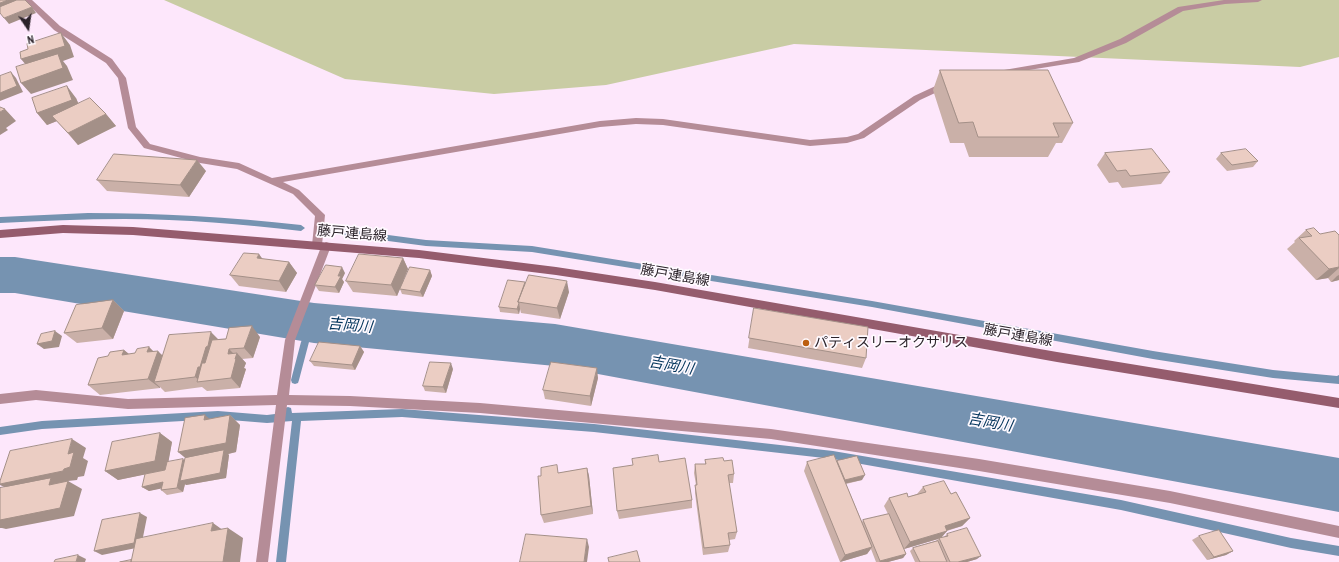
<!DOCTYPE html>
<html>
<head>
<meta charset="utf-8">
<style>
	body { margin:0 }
	#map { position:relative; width:1339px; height:562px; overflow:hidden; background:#fde7fb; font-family:"Archivo Narrow",sans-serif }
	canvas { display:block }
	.north { position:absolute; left:8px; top:8px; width:40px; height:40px; -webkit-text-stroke:3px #fffaff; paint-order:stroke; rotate:167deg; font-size:11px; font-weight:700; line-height:16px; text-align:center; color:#2b232a }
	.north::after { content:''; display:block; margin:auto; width:14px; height:18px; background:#2b232a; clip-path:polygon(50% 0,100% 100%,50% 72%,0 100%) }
</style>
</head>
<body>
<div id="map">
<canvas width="1339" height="562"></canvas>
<div class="north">N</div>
</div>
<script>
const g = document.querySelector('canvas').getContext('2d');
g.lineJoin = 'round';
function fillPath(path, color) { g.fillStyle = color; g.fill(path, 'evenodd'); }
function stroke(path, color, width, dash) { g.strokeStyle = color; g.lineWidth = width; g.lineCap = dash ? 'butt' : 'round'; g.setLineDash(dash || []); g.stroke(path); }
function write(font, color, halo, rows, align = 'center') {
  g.font = font + ' "Archivo Narrow","Noto Sans JP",sans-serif'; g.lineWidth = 3.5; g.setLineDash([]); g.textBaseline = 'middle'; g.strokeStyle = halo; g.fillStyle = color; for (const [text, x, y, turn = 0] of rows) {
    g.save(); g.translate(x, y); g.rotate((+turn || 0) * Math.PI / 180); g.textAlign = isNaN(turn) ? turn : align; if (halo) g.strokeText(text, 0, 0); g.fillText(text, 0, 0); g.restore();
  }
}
fillPath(new Path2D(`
	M164,0H1339V57L1300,67L794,44L606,85L494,94L345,79Z`), '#c9cca4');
fillPath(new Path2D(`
	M88,213C159,213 230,217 301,225L305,228L301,231C242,224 184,219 125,219C83,219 42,221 0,223V217Z
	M328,227L426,240L532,246L872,301L1153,351L1273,370L1337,376L1339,375V384L1273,378L1153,359L872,307L532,252L426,246L328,233L324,230Z
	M314,320L317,321L318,323L309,342L299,380L298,383L295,384L292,383L291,380L301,342L311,321Z
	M288,407L291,408L292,413L402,409L594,424L833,451L1121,500L1291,538L1339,546V556L1291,548L1121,510L833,459L594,432L402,417L301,421L286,562H276L292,421L267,423L218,419L42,429L0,435V427L42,421L218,411L267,415L283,413L285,408Z`), '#7693b1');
fillPath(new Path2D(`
	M0,257H15L314,303L555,324L1339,458V512L555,366L314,343L15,293H0Z`), '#7693b1');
fillPath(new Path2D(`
	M24,0H32L60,26L112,59L126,78L136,127L150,144L200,157L239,163L272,178L600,121L636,118L663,119L810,140L847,137L858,134L914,96L942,83H948V87L920,100L864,138L847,143L810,146L663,125L636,124L600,127L283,182L299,190L323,213L325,215L322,245L326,242L329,243L331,246L295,340L289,395L350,396L480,403L771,429L979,459L1170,491L1339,526V538L1170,503L979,471L771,439L480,413L350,406L287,405L268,562H256L276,405L128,409L36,400L0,404V394L36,390L128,399L277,395L285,340L321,247L317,249L314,248L312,245L315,216L293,194L237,169L200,163L144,148L128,128L118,78L106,63L54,30Z
	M1224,0H1262L1258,2L1225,4L1183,11L1126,43L1079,62L1004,74L1000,72L1004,70L1074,58L1120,39L1178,7Z`), '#b58c97');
fillPath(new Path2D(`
	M63,225L133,227L419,250L556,267L655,282L1057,352L1339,398V408L1057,362L655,290L556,275L419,258L133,235L63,233L0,238V230Z`), '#955c6d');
fillPath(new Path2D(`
	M940,70L1073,123L1062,143H1056L1048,157H969L964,143H950L933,90Z
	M76,98L78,103L106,114L116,126L78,145L57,121L47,125L37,113Z
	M1105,153L1170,172L1161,184L1122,188L1118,182L1109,183L1097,165Z
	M1221,153L1258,161L1253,167L1227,171L1216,159Z
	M206,171L189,197L107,191L97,180Z
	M1306,230L1320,234L1339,235V280L1331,282L1328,278L1316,280L1287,249L1295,242L1294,241Z
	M403,258L408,269L403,281L430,270L432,276L423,297L402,294L400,289L397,296L353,292L346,281Z
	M262,259L289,262L297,273L286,292L239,286L230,275Z
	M345,273L342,279L344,282L339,293L319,291L315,285Z
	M526,283L569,292L560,319L521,313L520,309L519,314L500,312L499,307Z
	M113,300L124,311L113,339L77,343L64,333Z
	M754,308L866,358L862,368L748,348Z
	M260,337L253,358L242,359L246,363L244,368L246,369L240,388L207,391L202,387L165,392L160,387V388L100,395L88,385L108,356L124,350L129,354L135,353L149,347L153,351L162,355L218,339Z
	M360,346L364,352L355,370L314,366L310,361Z
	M453,369L446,393L425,391L423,386Z
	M598,378L591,406L545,399L543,390Z
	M230,415L240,425L236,452L228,454L229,455L226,478L186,485L185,484L183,492L167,495L161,490V488L149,491L142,487L165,470L118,480L105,471L160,433L172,442L168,462L184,460L210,419Z
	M705,460L724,461L734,474L733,483H729L737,532L735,539L729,540L730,545L728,552L703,555L695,493V485H696L694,473L695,464H705Z
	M837,461L862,480L846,484L862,522L863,520L888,514L884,506L889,498L908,497L917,494L923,487L951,494L970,518L962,526L947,531L941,538L944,537L947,534L977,559L967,562H915L910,551L913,548L936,541L938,539L904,549L906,554L903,558L888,562H876L871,549L867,554L840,562L804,471L807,462Z
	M659,462L692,500V508L619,519L617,511Z
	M587,468L589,476L593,514L544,523L541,515V476Z
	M1199,536L1233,551L1226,555L1207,560L1192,540Z`), '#cab0a8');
fillPath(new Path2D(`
	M8,0H23L0,11V3Z
	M32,7L36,13L9,24L4,18Z
	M61,33L70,45L74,57L63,61L67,66L73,80L31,94L21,83L31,71L21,59Z
	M11,72L16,78L23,92L0,101V93Z
	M67,86L76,98L82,112L52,116L57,121L47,125L37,113Z
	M5,109L16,121L6,128L8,130L0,135V112Z
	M106,114L116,126L78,145L68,133Z
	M197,160L206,171L189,197L180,185Z
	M259,254L267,265L257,258Z
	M403,258L408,269L397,296L391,285Z
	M289,262L297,273L286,292L279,281Z
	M342,267L345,273L342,279L344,282L339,293L335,287L338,276Z
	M1339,267V268L1328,278L1316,280L1329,269Z
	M430,270L432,276L423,297L420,292Z
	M1339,275V280L1331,282L1337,276Z
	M567,281L569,292L560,319L557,308Z
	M113,300L124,311L113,339L102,328Z
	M519,303L520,309L519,314L517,309Z
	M252,326L260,337L253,358L244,348Z
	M55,331L62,336L59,347L44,349L37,344Z
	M211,332L221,342L200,381L195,377L198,367Z
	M360,346L364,352L355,370L352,365Z
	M149,347L156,354L158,351L168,361L154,382L160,387V388L148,379L147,352Z
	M229,349L236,356L237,353L246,363L244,368L246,369L240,388L231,378L228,354Z
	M124,350L136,360L122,355Z
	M451,363L453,369L446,393L443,387Z
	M597,368L598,378L591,406L590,396Z
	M205,415L216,424L204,420Z
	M230,415L240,425L236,452L228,454L229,455L226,478L186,485L185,484L183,492L177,488L183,459L189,464V461L178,452Z
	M160,433L172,442L167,470L118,480L105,471Z
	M72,439L86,448L83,458L88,461L84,476L78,477L77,480L68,481L82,489L74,516L6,529L2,528H0V520L15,492L0,485V484L68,454Z
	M587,468L589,476L593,514L591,506Z
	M865,475L862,480L843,484L845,480Z
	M163,482L169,487L149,491L142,487Z
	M140,513L147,517L141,547L102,555L94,551Z
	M970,518L962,526L938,533L945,526Z
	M213,523L227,533L228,528L243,538L240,562H223L211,531Z
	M947,531L940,539L939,538L938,539L904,549L910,542Z
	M587,539L589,547L587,562H584Z
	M872,547L867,554L840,562L845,555Z
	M1233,551L1226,555L1207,560L1214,557Z
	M906,554L903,558L888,562H879L880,561Z
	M78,555L86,559L85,562H76Z
	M981,556L977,559L967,562H958Z`), '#a49088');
const building = new Path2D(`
	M0,0H8L0,3Z
	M17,0H25L32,7L4,18L0,13V7Z
	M61,33L65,46L21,59L20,52L28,49L27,44Z
	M58,54L63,68L21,83L16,67Z
	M940,70H1048L1073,123H1053L1059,137H978L973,122L959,123Z
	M11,72L17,86L0,93V76Z
	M67,86L72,100L37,113L32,98Z
	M90,98L106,114L68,133L52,116Z
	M0,107L5,109L0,112Z
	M1152,149L1170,172L1130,176L1126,170L1117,171L1105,153Z
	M1246,149L1258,161L1232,165L1221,153Z
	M114,154L197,160L180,185L97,180Z
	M1314,228L1320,234L1335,231L1339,235V267L1329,269L1299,238L1312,236L1306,230Z
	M244,253L259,254L257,258L289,262L279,281L230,275Z
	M359,254L403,258L391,285L346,281Z
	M326,265L342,267L338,276H341L335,287L315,285Z
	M410,267L430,270L420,292L400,289Z
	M529,275L567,281L557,308L518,302Z
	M508,280L525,282L518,302L519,303L517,309L499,307Z
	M113,300L102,328L64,333L76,305Z
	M754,308L868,327L866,358L749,338Z
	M252,326L244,348L229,349L228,354L237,353L235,359H236L231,378L197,382L202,363H205L212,340L226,339L229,328Z
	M55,331L52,341L37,344L41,334Z
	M211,332L208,346L206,347L200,367H198L195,377L154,382L169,335Z
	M319,342L360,346L352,365L310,361Z
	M149,347L147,352L158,351L148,379L88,385L98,358L108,356L110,352L124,350L122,355L135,353L137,349Z
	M430,362L451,363L443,387L423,386Z
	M551,362L597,368L590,396L543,390Z
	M205,415L204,420L230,415L226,443L178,452L185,418Z
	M160,433L155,461L105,471L112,442Z
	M72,439L68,454L74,452L70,467L64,469L63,471L0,484V481L10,451Z
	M224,450L220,473L180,481L185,458Z
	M658,455L659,462L685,458L692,500L617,511L613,468L633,465L632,459Z
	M834,455L872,547L845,555L807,462Z
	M857,456L865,475L845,480L837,461Z
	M723,458L724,461L732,460L734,474L728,475L737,532L728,533L730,545L704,548L695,485H697L695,464H706L705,460Z
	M183,459L177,488L161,490L163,482L142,487L145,474L165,470L167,462Z
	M557,465L558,473L587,468L591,506L541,515L538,476H541V468Z
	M51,478L49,485L68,481L60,508L0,520V488Z
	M944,481L951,494L956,492L970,518L945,526L947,531L910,542L889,498L907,493L908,497L926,492L923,487Z
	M140,513L134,543L94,551L102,520Z
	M889,514L906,554L880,561L863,520Z
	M213,523L211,531L228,528L223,562H131L136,539Z
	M967,528L981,556L958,562H950L939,538L948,536L947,534Z
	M1219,530L1233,551L1214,557L1199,536Z
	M526,534L587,539L584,562H520Z
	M938,541L947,562H920L913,548Z
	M637,551L640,562H609L608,558Z
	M78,555L76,562H54L55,560Z
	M131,560V562H120Z`);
fillPath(building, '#ebcdc3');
stroke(building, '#a49088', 1);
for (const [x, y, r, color] of [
	[806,343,4,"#bc5f10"]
]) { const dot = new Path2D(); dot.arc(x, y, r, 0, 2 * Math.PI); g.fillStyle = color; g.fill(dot); stroke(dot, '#fffaff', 1.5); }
write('14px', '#2b232a', '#fffaff', [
	["藤戸連島線",352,234,5],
	["藤戸連島線",675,276,10],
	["藤戸連島線",1018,336,10]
]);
write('14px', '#2b232a', '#fffaff', [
	["パティスリーオクサリス",814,343]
], 'left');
write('italic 15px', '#04355c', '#fffaff', [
	["吉岡川",350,326,5],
	["吉岡川",671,366,10],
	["吉岡川",990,423,10]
]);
</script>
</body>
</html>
